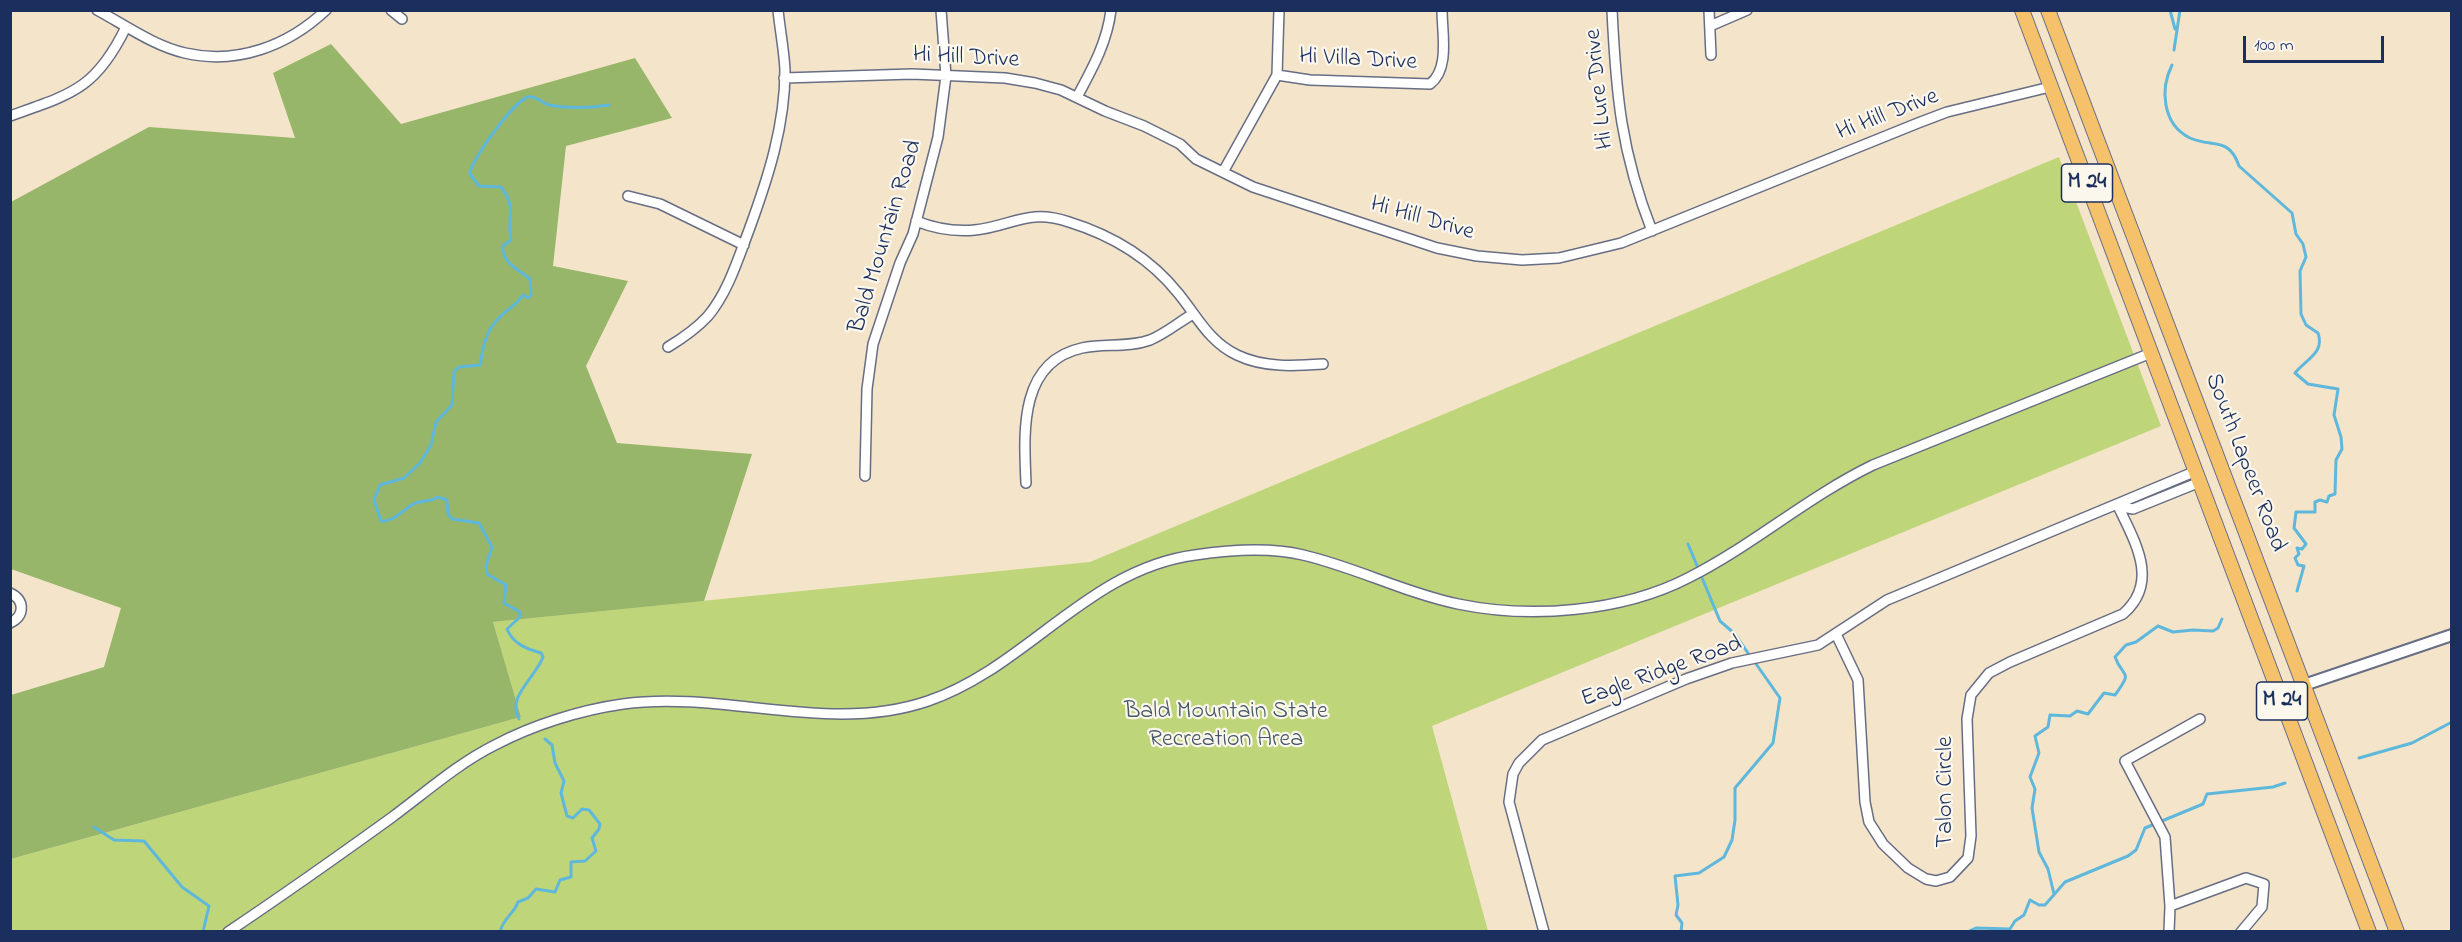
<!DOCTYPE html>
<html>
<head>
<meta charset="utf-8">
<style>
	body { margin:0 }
	#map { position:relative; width:2462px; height:942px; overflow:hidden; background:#f3e4ca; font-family:"Indie Flower",sans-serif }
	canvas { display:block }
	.frame { position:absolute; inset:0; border:12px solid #1b2f5e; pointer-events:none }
	.scale { position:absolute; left:2243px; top:36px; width:141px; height:27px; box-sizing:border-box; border:3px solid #1b2f5e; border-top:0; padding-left:8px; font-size:18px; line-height:21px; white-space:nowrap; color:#1b2f5e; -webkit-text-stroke:4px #fbf7ec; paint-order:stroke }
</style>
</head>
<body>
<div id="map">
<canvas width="2462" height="942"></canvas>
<div class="frame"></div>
<div class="scale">100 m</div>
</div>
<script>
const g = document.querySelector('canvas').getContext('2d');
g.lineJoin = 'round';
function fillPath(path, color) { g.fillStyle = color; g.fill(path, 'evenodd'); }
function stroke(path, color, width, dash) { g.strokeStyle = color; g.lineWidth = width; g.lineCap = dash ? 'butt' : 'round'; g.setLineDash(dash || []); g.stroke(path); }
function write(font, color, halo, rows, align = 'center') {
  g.font = font + ' "Indie Flower",sans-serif'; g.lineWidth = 4.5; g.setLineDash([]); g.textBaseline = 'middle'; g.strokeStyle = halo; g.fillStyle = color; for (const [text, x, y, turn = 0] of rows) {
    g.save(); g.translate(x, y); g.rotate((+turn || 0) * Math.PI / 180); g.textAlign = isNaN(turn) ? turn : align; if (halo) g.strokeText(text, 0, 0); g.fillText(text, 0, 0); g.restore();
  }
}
fillPath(new Path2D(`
	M2059,157L2161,426L1432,726L1488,931L11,932V859L521,717L493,622L1090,562Z`), '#bfd579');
fillPath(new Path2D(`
	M331,44L401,124L635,58L672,118L566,146L553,266L628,281L586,366L617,443L752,454L704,601L493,622L521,717L11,859V695L104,667L121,608L11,569V202L149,127L295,138L273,73Z`), '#97b669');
stroke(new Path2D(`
	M2170,10L2175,29
	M2174,50L2180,10
	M2172,65C2160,89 2162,124 2190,138C2212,148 2229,136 2239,166L2292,213L2296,234L2303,244L2306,257L2300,271L2301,314L2306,325L2318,333C2325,353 2306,359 2295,373L2308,384L2338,389L2334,415L2341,437L2342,449L2336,460L2335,494L2329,496L2327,502L2320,500L2315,502V512H2296L2294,528L2306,544L2302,549L2297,548L2299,554L2295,558L2298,565L2304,566L2297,591
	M1688,544L1720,621L1735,634L1750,656
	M519,719C506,697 536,677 543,657L541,653C527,649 513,644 507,629L520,617V612L504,603L506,585L487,574L486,566L492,547L479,523L452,519L448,514L447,500L438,497C430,502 427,500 419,502C405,505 397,522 381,521L374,500L380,485L404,478L420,463L431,445L436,422L452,405L454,372L459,367L480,365C483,347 486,330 499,318C507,309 516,306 523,295L528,298L531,295L530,279C519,270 501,262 503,246L511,240C506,215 518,210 501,187L479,186L470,174C470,161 514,101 528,97C535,95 542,103 549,105C569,109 589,108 609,105
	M2359,758L2412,743L2452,722
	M94,827L114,840L144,841L182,887L209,906L203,932
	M2054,894L2048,869L2039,852L2032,808L2035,789L2030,777L2039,753L2035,736L2048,727L2050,715L2070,716L2077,711L2088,714L2104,693L2115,695C2134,669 2123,679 2115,657L2126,645L2136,642L2158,626L2173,632L2193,630L2213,631L2218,628L2222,619
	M500,932C503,918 514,914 518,902L528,898L536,889L555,892L560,880L571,877V862L585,861L596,851L592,838L599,829L600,824L589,810L582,809L573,818L567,816L561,793L564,781L555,763L552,745L545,739
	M1681,932L1682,923L1676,915L1678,905L1675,876L1699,873L1724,857L1732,840L1735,820V788L1773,743L1780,698L1754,661
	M1967,932L1976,928L2010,929L2015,921L2024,915L2030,900L2039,905H2045L2065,882L2128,856L2136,850L2145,828L2203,804L2207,794L2273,787L2285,783`), '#5fb8dc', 3);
const minor = new Path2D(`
	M97,10C125,25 154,46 185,53C237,65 288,46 326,10
	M391,10L402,19
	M1612,10C1616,94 1621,152 1652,231
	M1709,10L1711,55
	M1710,26L1747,10
	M1277,75L1310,80L1430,84C1450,69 1442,33 1442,10
	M784,78L912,74L1005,78L1035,83L1061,90L1105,111L1144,126L1180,144L1196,159L1253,187L1437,248L1477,256L1522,260L1559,258L1621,243L1918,123L1947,112L2050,87
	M1077,97C1092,69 1107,43 1111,10
	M10,116C72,94 96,89 126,27
	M1223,172L1277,75L1279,10
	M628,196L660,204L744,245
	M916,221C936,229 954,232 975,230C1012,226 1028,208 1069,222C1111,235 1150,258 1178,293C1197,316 1209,342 1237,355C1264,368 1295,366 1323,364
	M668,347C683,338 696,329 708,316C728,292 738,259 749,230C768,178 785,126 785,70C784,50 780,30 778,10
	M865,476L867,389L873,344L900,263L913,234L938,137L946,76L941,10
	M1026,483C1024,434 1018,362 1082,348C1104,343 1128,348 1150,340C1165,334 1179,322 1193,314
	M2118,506L2133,509L2200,482
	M10,593C25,600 25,616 10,623
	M1836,634L1858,680L1865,802L1869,822L1883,844L1908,868L1926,879L1936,881L1950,877L1968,858L1971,836L1967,719L1971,695L1989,673L2010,662L2123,614C2160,582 2135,542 2118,506
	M2170,906L2246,878L2264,884L2262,907L2241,932
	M228,932C283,895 337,857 391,818C425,793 457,764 495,745C533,725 580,710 623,704C725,690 828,735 928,701C1026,668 1088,569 1195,555C1229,550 1269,547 1303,555C1355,567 1405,593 1458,604C1530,619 1622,612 1688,578C1752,546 1807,497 1873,465L2151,353
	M1544,932L1509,802L1513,774L1519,763L1542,740L1686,679L1732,663L1818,645L1887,600L2196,471
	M2169,932L2170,906L2165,837L2125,761L2200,719`);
const tertiary = new Path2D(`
	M2304,685L2452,635`);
const primary = new Path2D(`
	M2022,10L2369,932
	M2048,10L2397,932`);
stroke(minor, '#676e84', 12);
stroke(tertiary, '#676e84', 14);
stroke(primary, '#676e84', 16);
stroke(minor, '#fff', 9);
stroke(tertiary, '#fff', 10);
stroke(primary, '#f5c16b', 14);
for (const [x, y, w] of [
	[2087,183,51],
	[2282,701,51]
]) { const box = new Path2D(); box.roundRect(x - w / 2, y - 19, w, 38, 4.5); g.fillStyle = '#fbf7ec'; g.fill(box); stroke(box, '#1b2f5e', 1.5); }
write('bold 22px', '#1b2f5e', null, [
	["M 24",2087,183],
	["M 24",2282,701]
]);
write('24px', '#1b2f5e', '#fbf7ec', [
	["Hi Hill Drive",966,59,3],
	["Hi Villa Drive",1358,61,3],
	["Hi Lure Drive",1601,89,-96],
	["Hi Hill Drive",1888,116,-21],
	["Hi Hill Drive",1422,220,16],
	["Bald Mountain Road",887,237,-73],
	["South Lapeer Road",2244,463,69],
	["Eagle Ridge Road",1662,673,-20],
	["Talon Circle",1947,792,-90]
]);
write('24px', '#445865', '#fbf7ec', [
	["Bald Mountain State",1226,713],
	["Recreation Area",1226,741]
]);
</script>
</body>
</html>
